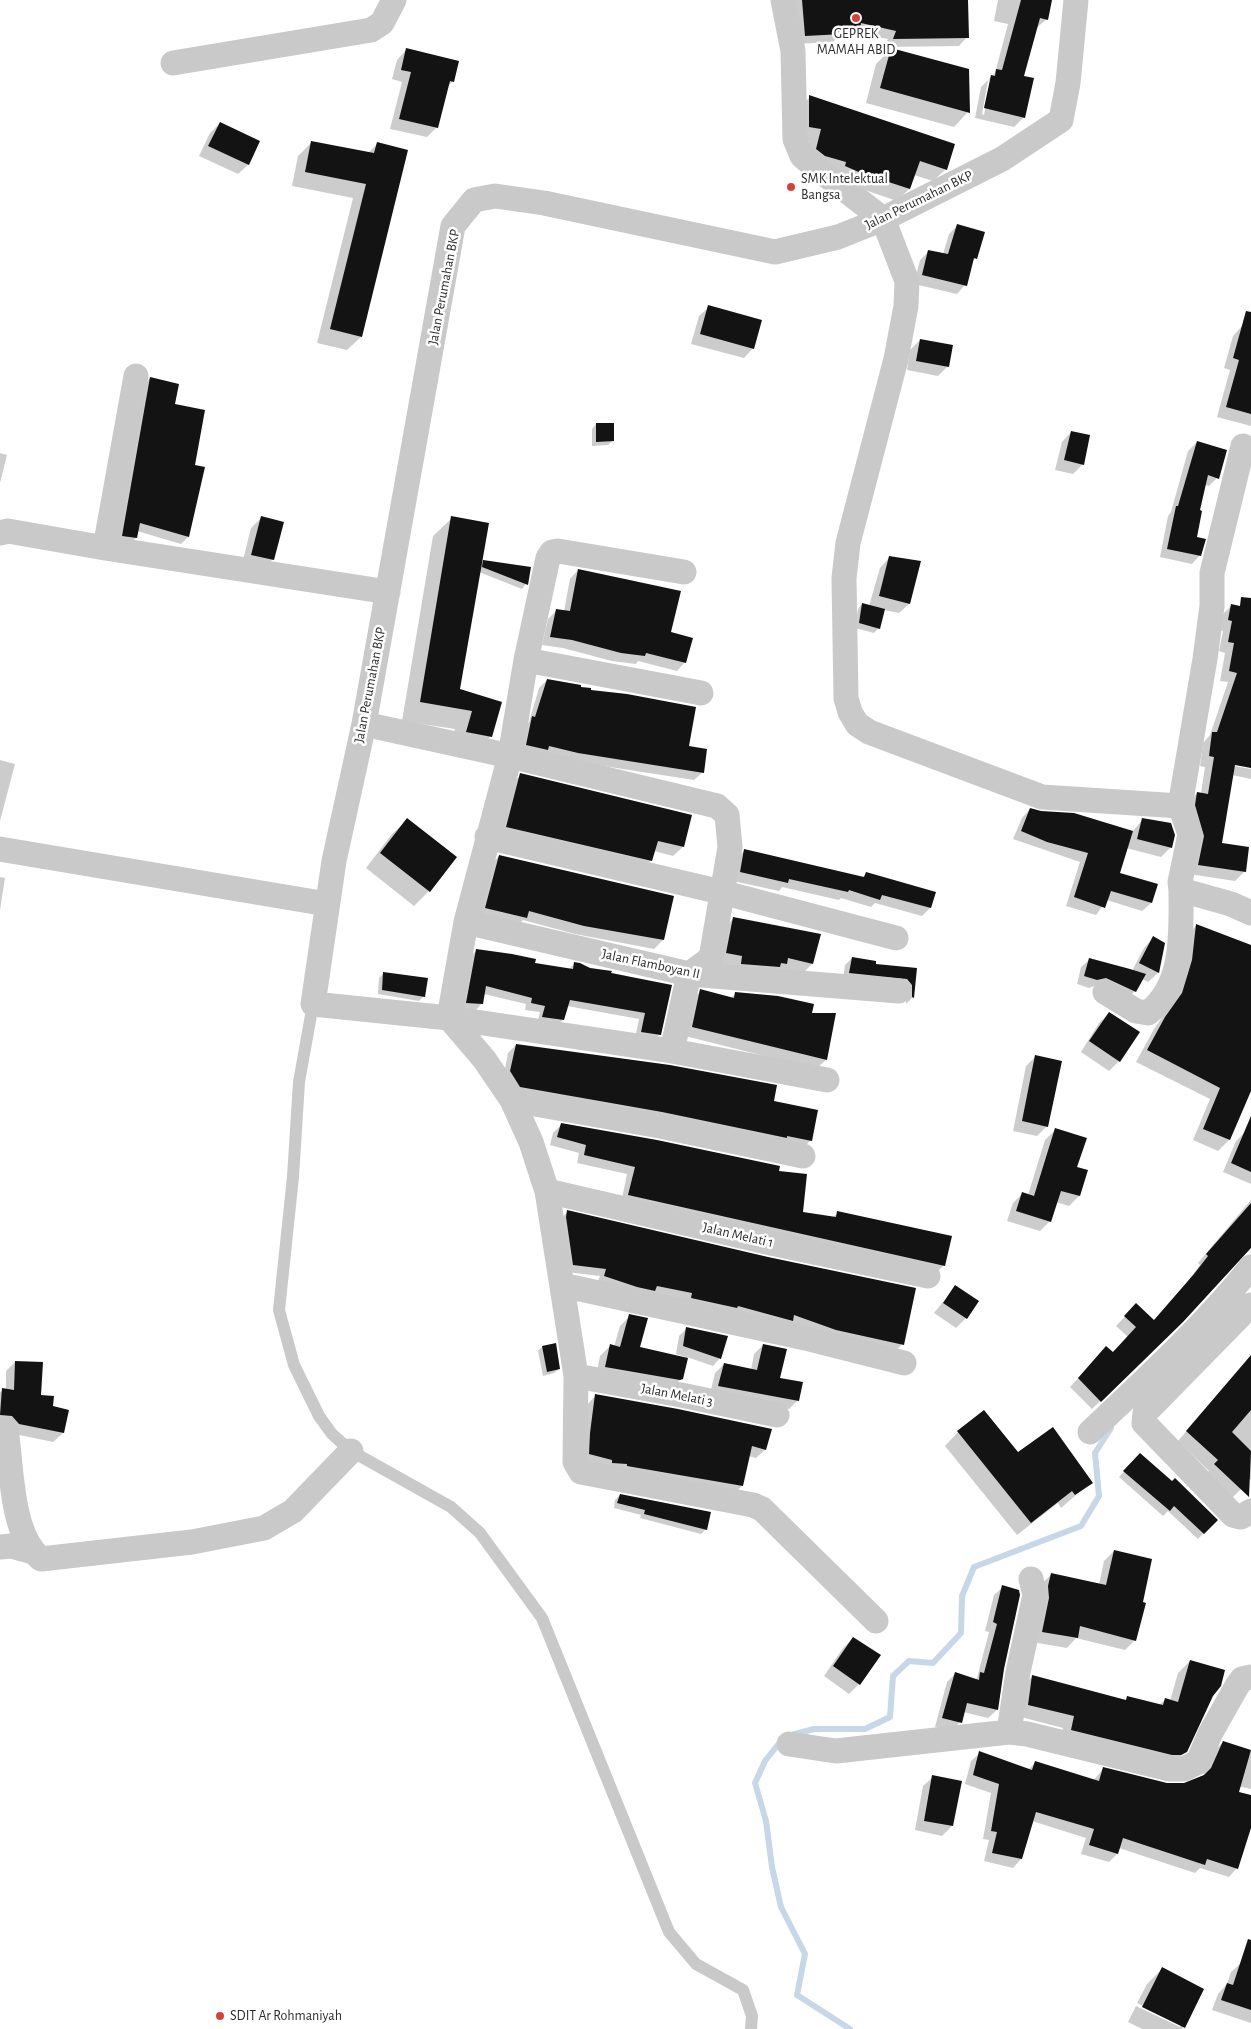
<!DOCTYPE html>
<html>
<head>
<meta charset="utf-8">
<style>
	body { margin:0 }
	canvas { display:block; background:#fff }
</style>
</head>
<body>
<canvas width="1251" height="2029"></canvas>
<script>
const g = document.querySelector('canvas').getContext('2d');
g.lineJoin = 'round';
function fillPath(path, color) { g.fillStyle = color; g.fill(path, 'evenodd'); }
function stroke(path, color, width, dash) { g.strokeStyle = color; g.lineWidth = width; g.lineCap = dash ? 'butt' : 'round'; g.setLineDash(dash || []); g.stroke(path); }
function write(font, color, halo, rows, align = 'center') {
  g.font = font + ' "Alegreya Sans",sans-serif'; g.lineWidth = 5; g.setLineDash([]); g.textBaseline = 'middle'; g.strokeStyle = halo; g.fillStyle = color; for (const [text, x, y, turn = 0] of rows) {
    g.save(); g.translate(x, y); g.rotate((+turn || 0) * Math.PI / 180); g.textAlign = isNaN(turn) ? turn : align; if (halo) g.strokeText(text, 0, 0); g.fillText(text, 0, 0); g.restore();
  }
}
fillPath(new Path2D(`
	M785,0H967V37L959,46L885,47L888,39L856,33L850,39L839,36L833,42L796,44Z
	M998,0H1051L1047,19L1035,29L1022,77L1024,117L1014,127L975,118L981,87L995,73L1008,24L994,21ZM991,78L984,115L982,114L988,81Z
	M891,49L968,112L954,127L866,103L876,64Z
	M406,50L453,81L446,88L437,127L427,137L390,129L402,82L392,79L397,60Z
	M810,97L946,169L933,181L914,175L909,189L897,201L833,179L804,161L810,141L797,139L798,109Z
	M220,123L258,142L248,165L238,174L199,156L210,133Z
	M312,142L368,153L377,144L407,151L361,337L347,350L317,343L353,198L292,186L298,156Z
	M958,225L976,258L971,262L965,285L957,294L914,284L920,260L929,251L943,254L949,234Z
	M709,307L753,348L744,358L691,344L699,316Z
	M1242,326L1251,329V426L1217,417L1230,370L1224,368L1233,336Z
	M920,340L948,366L938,376L907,370L910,350Z
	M150,378L173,405L193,466L188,537L181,544L137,531L136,538L128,545L115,543L143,386Z
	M596,424L613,441L608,445L592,446V429Z
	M1071,432L1083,464L1073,474L1055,470L1062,442Z
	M1197,442L1217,478L1209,486L1205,485L1198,511L1196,538L1200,555L1192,564L1160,557L1168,516L1171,512L1188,451Z
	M0,453L7,455L0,483Z
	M261,518L273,559L263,569L242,564L251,528Z
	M452,518L480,565L484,561L526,584L522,589L479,572L459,689L490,737L472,755L448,750L455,729L402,721L433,536Z
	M889,558L920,562L909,604L899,613L884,610L879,628L874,633L855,628L858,609L862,604L869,606L880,568Z
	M578,570L669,633L685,662L677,671L638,661L636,664L612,661L563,648L542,645L548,619L557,610L564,611L570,579Z
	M1232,605L1251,609V766L1229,763V765L1251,769V779L1232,775L1220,844L1245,871L1235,881L1189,874L1188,803L1197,793H1201L1205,767L1200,766L1203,743L1210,735L1228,682L1220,681L1225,653L1219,651L1223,631L1219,630L1222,615Z
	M547,680L590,691L687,748L703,772L694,780L519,753L525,726L529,722L539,688Z
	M0,760L15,764L0,821Z
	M521,775L683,847L673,856L654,851L651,860L641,870L498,836L511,784Z
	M1030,809L1132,832L1143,819L1171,847L1161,857L1126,848L1119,873L1151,903L1142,911L1107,900L1096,915L1066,906L1080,862L1013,839L1022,818Z
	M407,820L429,891L414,906L366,868L392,834Z
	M745,850L862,878L866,874L934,893L930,908L922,916L875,903L871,907L841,898L839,900L782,887L779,891L733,881L736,859Z
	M499,856L663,940L654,949L575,934L523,920L517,926L476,917L490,865Z
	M0,877L5,878L0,910Z
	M733,919L812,964L798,978L713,967L719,933Z
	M1196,926L1251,946V1089L1229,1140L1218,1151L1193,1140L1210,1099L1136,1062L1154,1029L1171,1005L1185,937Z
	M1153,938L1164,943L1158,973L1148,982L1142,979L1135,991L1127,999L1097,985L1089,988L1077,984L1081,967L1089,960L1132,971L1144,948Z
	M476,951L568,970L574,964L670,986L660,1034L653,1041L635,1038L639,1019L567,1006L563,1020L556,1026L537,1024L540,1012L525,1010L526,1004L484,994L482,1003L476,1010L461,1009L470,957Z
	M852,958L874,965L916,969L913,997L906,1004V992L843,979L845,965Z
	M384,973L424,996L419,1001L378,994L379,978Z
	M701,991L731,998L736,993L811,1014L826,1060L816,1069L685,1036L691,1000Z
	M1109,1013L1119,1061L1109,1071L1081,1052L1099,1023Z
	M516,1045L669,1066L772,1102L811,1140L803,1148L513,1094L503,1080L508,1053Z
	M1036,1056L1047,1126L1037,1136L1013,1131L1026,1066Z
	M561,1125L778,1173L802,1213L832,1218L838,1213L944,1265L935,1274L621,1203L627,1174L577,1163L579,1153L550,1145L553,1133Z
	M1055,1130L1076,1168L1086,1171L1079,1196L1069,1206L1056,1202L1050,1221L1040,1231L1007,1221L1013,1203L1023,1193L1028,1195L1045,1140Z
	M1245,1132L1251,1135V1184L1223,1172L1236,1141Z
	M1251,1200V1247L1182,1321L1092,1409L1070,1387L1098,1357L1112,1353L1128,1337L1116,1326L1136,1305L1154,1321L1185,1285L1200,1265L1198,1263Z
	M568,1212L902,1344L895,1352L597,1283L600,1276L566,1272L560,1219Z
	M955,1287L966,1318L956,1328L934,1313Z
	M630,1316L638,1348L685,1359L686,1357L676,1354L679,1336L687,1328L720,1358L713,1366L687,1357L682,1378L672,1388L596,1376L600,1356L610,1346L614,1347L620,1326Z
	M763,1345L779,1379L798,1400L789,1409L710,1394L715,1373L724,1364L751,1370L754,1354Z
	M542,1347L559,1369L554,1373L543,1376L538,1351Z
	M1251,1356V1479L1231,1499L1206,1474L1209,1471L1178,1441Z
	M15,1362L40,1396L52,1407L63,1433L53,1442L10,1433L0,1424V1392L6,1390V1371Z
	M596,1395L771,1430L765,1450L756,1458L748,1456L742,1486L733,1494L582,1462L588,1404Z
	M958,1432L1018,1454L1091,1482L1061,1508L1058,1503L1017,1535L945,1446Z
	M1140,1455L1216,1520L1198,1539L1168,1511L1163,1516L1119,1477Z
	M620,1495L706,1529L701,1534L640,1518L641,1515L614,1508L615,1500Z
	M1114,1551L1135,1640L1125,1650L1076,1638L1067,1648L1032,1642L1041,1584L1051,1575L1099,1585L1104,1561Z
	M1003,1587V1669L997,1710L988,1718L963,1712L960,1722L952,1731L935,1727L947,1682L955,1674L975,1680L977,1678L989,1632L985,1631L994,1595Z
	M853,1638L859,1684L849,1694L824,1676L843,1648Z
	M1190,1661L1212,1695L1186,1751L1174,1763L1060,1741L1063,1728L1017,1716L1021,1688L1033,1676L1124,1701L1128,1698L1159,1705L1165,1700L1170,1701L1178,1673Z
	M1223,1742L1251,1751V1789L1202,1778L1213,1752Z
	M980,1753L1028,1770L1036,1762L1093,1781L1103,1769L1251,1809V1824L1237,1868L1229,1877L1200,1868L1195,1873L1119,1848L1117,1854L1109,1862L1081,1854L1086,1838L1032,1821L1021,1859L1013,1868L984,1861L989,1840L983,1839L991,1793L965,1784L971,1761Z
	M933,1777L952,1826L942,1836L915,1830L923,1786Z
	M1251,1954V2023L1212,2010L1218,1994L1227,1984L1231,1972Z
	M1162,1969L1203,1989L1182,2029H1142L1128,2022L1136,2006L1180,2027V2025L1137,2003L1147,1984Z`), '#0003');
stroke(new Path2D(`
	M791,1735L814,1729H865L890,1717L893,1676L909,1661L933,1663L961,1633L962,1596L974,1567L1081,1526L1099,1496L1095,1453L1111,1428
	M781,1741L765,1761L755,1783L766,1821L772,1867L781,1907L805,1954L797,1995L850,2029`), '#c7d7e7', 6);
fillPath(new Path2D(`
	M802,0H968L969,38L893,39L896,31L861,23L860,30L842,27L843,34L805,36Z
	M1021,0H1052L1048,20L1040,18L1024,76L1034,78L1025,118L984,108L991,75L995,76L996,69L1002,70Z
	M406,48L459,61L454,82L450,81L438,128L399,119L411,72L401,70Z
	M891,48L969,69L970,113L880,88Z
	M809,95L955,144L947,170L920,161L910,189L861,173L845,166L846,162L825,156L816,149L821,129L809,127Z
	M220,122L260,141L249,165L208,146Z
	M311,141L374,153L377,142L408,150L362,337L330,329L366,184L305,172Z
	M957,224L985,232L977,259L974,258L967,286L922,275L928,250L948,254Z
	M708,305L762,320L754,349L700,334Z
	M1246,311L1251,312V414L1226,407L1239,360L1233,358Z
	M920,339L953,345L949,367L916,361Z
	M150,377L179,384L175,404L205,410L195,465L205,467L189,537L140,523L137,538L122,536Z
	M596,423H614V441L596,442Z
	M1071,431L1090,435L1084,465L1064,460Z
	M1197,441L1227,450L1219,479L1208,475L1200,510L1202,511L1197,537L1206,539L1201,556L1167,549L1176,506H1178Z
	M261,516L284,522L274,560L251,555Z
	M451,516L489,523L460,689L502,702L492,737L466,732L472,711L420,702Z
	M889,556L921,561L910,604L879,596Z
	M483,560L531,567L528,585L482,567Z
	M578,569L681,591L671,632L693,638L686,663L646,653L645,656L621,653L572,640L550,637L556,609L570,611Z
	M1241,597L1251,598V768L1235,765L1222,843L1249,847L1246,872L1198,865L1204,836L1195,805L1197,792L1208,794L1214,757L1209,756L1212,732H1217L1237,673L1229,671L1234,643L1228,642L1232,621L1228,620L1231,604L1240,606Z
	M862,603L885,609L880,629L859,623Z
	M547,679L581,685V687L591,688V690L627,694L696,707L689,746L707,749L704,773L578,753L549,746L548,750L526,745L532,716L535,717Z
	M520,773L692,815L684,847L658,841L652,861L506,827Z
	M1030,808L1041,811L1074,813L1133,831L1120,873L1158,884L1152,903L1111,891L1105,908L1074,897L1088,853L1047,842L1021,831Z
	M407,818L457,857L430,892L380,853Z
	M1142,818L1171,823L1175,835L1172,848L1137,839Z
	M744,849L864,877L866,872L936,892L931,908L882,895L880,900L849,890L848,892L789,879L788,883L740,872Z
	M499,855L674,896L664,940L584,926L529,911L527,918L485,908Z
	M733,917L821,934L813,964L788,958L787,964L781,963L780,967L741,964L742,956L726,953Z
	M1196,924L1251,945V1091L1230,1140L1203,1129L1220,1088L1147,1050L1165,1017L1182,993L1192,960Z
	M1153,936L1165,943L1159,973L1139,963Z
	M476,949L512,954L536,959L535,963L573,969L574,962L580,963L590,968L612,971L611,973L672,985L661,1035L641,1032L645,1013L570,1000L564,1020L542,1017L545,1006L531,1003L532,998L486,986L483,1004L466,1003Z
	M852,957L876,961V964L917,968L914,998L912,997V985L907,979L849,973Z
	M1089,958L1130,969L1146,974L1136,992L1106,978L1097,980L1084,976Z
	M383,972L428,978L425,997L382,990Z
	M700,989L734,998L735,992L778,996L814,1004L812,1013H836L827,1060L692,1027Z
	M1109,1012L1140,1032L1120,1062L1089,1041Z
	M516,1044L670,1065L777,1085L774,1101L818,1110L812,1141L787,1136V1138L662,1112L520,1087L510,1071Z
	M1035,1055L1062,1061L1048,1127L1022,1121Z
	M1251,1116V1172L1231,1163Z
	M561,1123L657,1140L780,1166L779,1171L807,1174L803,1212L836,1217L837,1211L952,1236L945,1266L628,1195L635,1167L584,1155L586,1145L557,1137Z
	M1055,1128L1087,1138L1077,1167L1088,1170L1080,1196L1061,1191L1051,1222L1016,1211L1022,1192L1034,1196Z
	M1251,1203V1248L1183,1322L1101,1402L1078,1378L1106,1346L1113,1352L1136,1327L1124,1316L1136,1303L1154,1320L1194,1274L1208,1256L1206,1254Z
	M567,1210L768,1257L916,1288L904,1345L836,1330L794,1315L793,1321L738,1306L737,1308L691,1298L692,1293L657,1286L655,1291L637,1287L604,1276L606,1269L573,1265L566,1217Z
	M955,1285L979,1301L967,1319L943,1303Z
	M629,1314L648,1318L640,1347L688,1358L683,1379L680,1380L605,1367L610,1344L620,1347Z
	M686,1327L728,1336L721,1359L683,1346Z
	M556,1343L560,1369L547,1372L542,1346Z
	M763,1344L787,1349L780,1378L803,1382L799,1401L718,1386L724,1363L757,1370Z
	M1251,1355V1410L1232,1432L1251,1451L1249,1497L1214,1464L1218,1460L1186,1431Z
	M15,1361L43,1362L41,1395L54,1396L53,1406L69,1410L64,1433L19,1424L12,1416L0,1415L2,1388L14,1390Z
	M595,1394L678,1409L772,1429L766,1450L752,1446L743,1486L627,1466V1464L612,1463V1460L589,1454L590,1433Z
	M984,1410L1018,1452L1053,1427L1093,1483L1075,1495L1072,1491L1031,1523L957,1431Z
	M1140,1453L1172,1481L1175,1478L1218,1520L1204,1534L1174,1506L1170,1511L1123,1471Z
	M620,1494L711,1512L707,1530L644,1514L645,1510L617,1503Z
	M1114,1550L1152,1559L1143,1602L1146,1603L1136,1641L1080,1626L1078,1638L1042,1632L1049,1598L1048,1586L1051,1573L1106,1585Z
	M1002,1585L1019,1590L1020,1595L1004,1669L998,1710L967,1703L962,1723L942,1718L955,1672L979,1680L980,1672L984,1673L997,1624L993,1622Z
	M853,1637L881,1655L860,1685L833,1666Z
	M1190,1660L1225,1670L1221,1686L1213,1696L1187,1752L1181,1755H1172L1071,1730L1074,1716L1028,1705L1032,1675L1126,1700L1127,1696L1163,1705L1165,1698L1178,1702Z
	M1223,1741L1251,1750L1239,1792L1251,1795V1828L1238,1869L1207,1859L1205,1865L1123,1838L1118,1854L1089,1845L1094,1829L1036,1812L1022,1859L992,1853L997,1832L991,1831L999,1784L973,1775L979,1751L1032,1770L1035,1761L1099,1781L1103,1767L1167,1783H1184L1204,1775L1211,1768Z
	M932,1775L962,1781L953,1826L924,1821Z
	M1248,1939L1251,1940V2010L1221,2000L1227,1983L1233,1985Z
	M1162,1967L1204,1989L1185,2028L1142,2007Z`), '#131313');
stroke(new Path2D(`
	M313,1004L299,1082L293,1177L279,1310L294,1365L319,1416L332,1434L351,1451L451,1507L480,1533L542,1618L669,1932L696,1964L743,1990L752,2016L751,2029`), '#c9c9c9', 12);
stroke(new Path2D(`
	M783,0L793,51L795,139L802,156L809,162L883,219L907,281L906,306L896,359L848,543L844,578L846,698L850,712L857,724L869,732L1042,797L1180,806
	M173,63L371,30L382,23L394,0
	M1243,446L1212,573V606L1205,659L1180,806L1190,834L1180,882L1181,890L1231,904L1251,913
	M0,533L8,531L105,548L388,592
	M105,548L136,376
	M526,660L701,693
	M364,724L510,756L717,806L727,815L730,847L711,958L689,974L672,1051
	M487,837L721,892L896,938
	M0,849L327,904
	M466,922L689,974L899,991
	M1105,992L1136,1011L1148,1013C1185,985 1181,931 1181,890
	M449,1018L484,1059L512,1100L531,1142L547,1191L576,1376L575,1462L581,1472L753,1505L762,1509L876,1621
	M449,1018L466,922L510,756L526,660L548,558L552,552L558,551L684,572
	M827,1080L672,1051L449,1018L313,1004L334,861L364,724L453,226L474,200L495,196L544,203L775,252L838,237L883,219L1002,159L1061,120L1068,83L1076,0
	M512,1100L660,1126L803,1156
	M547,1191L771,1243L928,1276
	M562,1285L805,1338L904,1363
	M1251,1305L1145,1413L1144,1423L1233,1515L1241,1517L1251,1511
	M576,1376L681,1395L777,1415
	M0,1429H6C12,1466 10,1534 41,1559L192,1542L264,1528L293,1511L351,1451
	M1090,1432C1146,1379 1203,1327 1251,1267
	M0,1547L11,1546L33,1552
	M1009,1732L1018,1672L1035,1595L1031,1579
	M789,1744L836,1751L1009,1732L1027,1734L1170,1769H1184L1198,1762L1210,1734L1237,1686L1242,1679L1251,1677`), '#c9c9c9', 25);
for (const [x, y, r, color] of [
	[856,18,5,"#d5423b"],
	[791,187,5,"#d5423b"],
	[220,2016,5,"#d5423b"]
]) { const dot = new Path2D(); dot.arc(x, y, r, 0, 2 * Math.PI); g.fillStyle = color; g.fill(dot); stroke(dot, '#fff', 2); }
write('14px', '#2c2c2c', '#fff', [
	["GEPREK",856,34,"center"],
	["MAMAH ABID",856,50,"center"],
	["SMK Intelektual",801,179],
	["Bangsa",801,195],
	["SDIT Ar Rohmaniyah",230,2016]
], 'left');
write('14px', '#2c2c2c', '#fff', [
	["Jalan Perumahan BKP",919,200,-26],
	["Jalan Perumahan BKP",444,287,-79],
	["Jalan Perumahan BKP",370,685,-79],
	["Jalan Flamboyan II",651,964,12],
	["Jalan Melati 1",738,1235,13],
	["Jalan Melati 3",677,1395,11]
]);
</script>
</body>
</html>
